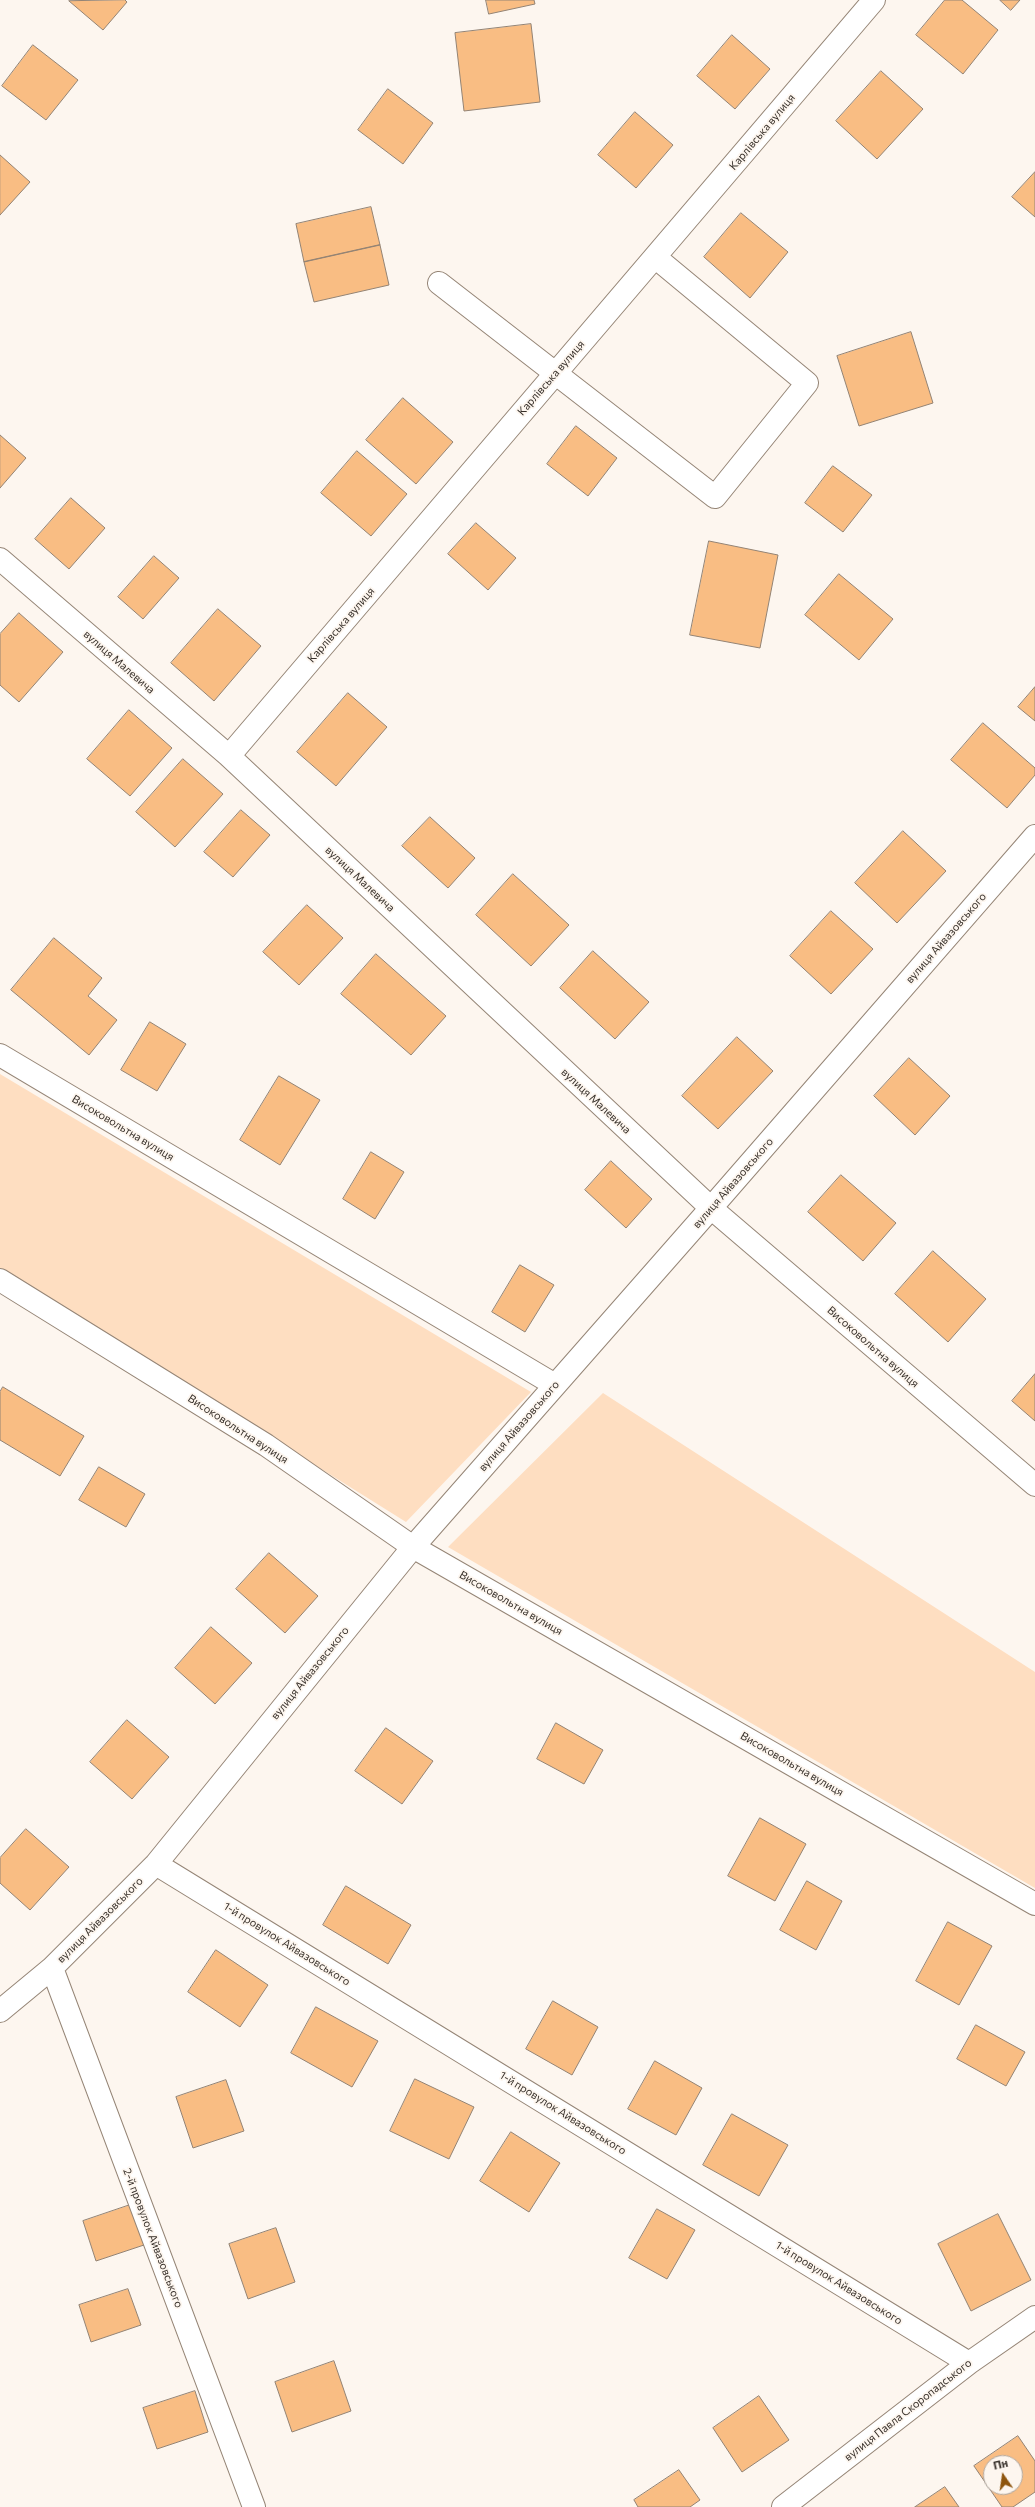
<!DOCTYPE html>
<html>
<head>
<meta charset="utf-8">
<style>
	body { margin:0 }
	#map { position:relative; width:1035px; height:2507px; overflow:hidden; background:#fdf6ef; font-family:Commissioner,sans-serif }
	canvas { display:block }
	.north { position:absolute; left:983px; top:2455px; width:40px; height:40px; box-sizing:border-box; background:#fdf6ef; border:1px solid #aea7a0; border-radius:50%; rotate:347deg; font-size:11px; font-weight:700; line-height:16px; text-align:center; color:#37302a }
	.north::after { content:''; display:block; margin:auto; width:14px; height:18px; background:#8e550e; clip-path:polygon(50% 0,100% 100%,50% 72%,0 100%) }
</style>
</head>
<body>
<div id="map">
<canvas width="1035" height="2507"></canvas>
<div class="north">Пн</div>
</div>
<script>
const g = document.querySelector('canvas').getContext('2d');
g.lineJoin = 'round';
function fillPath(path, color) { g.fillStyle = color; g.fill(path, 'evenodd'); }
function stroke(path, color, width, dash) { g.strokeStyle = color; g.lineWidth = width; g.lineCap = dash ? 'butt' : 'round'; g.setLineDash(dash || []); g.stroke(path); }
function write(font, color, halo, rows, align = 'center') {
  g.font = font + ' Commissioner,sans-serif'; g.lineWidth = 3.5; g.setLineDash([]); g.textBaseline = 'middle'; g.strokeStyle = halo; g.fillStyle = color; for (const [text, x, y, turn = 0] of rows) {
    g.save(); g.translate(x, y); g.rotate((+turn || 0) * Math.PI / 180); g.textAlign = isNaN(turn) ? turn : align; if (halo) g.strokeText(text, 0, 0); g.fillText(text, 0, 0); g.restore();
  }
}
fillPath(new Path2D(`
	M0,1074L531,1392L406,1522L0,1268Z
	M603,1393L1035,1672V1888L448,1547Z`), '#fedec1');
const building = new Path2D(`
	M125,0L127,2L103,30L69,1Z
	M486,0H534L535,4L489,14Z
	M945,0H962L998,30L963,74L916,35Z
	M1000,0H1020L1011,10Z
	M531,24L540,102L464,111L455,33Z
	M732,35L770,69L735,109L697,76Z
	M33,45L78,80L46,120L2,86Z
	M881,71L923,109L877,159L836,121Z
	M388,89L433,123L403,164L358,130Z
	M635,112L673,145L636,188L598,155Z
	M0,155L30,182L0,215Z
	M1035,172V217L1012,197Z
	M371,207L380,245L304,262L296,224Z
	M741,213L788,252L750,298L704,257Z
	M380,245L389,285L314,302L304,262Z
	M911,332L933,403L859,426L837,356Z
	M403,398L453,442L416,484L366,440Z
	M576,426L617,458L588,496L547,464Z
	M0,435L26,458L0,488Z
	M357,451L407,494L371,536L321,493Z
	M833,466L872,495L843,532L805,503Z
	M71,498L105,528L69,569L35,539Z
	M476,523L516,558L488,590L448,554Z
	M709,541L778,555L760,648L690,635Z
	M154,556L179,578L143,619L118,597Z
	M839,574L893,619L859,660L805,615Z
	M218,609L261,646L214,701L171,663Z
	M19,613L63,652L19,702L0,685V634Z
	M1035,687V721L1018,707Z
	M348,693L387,727L336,786L297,752Z
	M129,710L172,748L130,796L87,759Z
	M983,723L1035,768V775L1007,808L951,760Z
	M183,759L223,794L175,847L136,812Z
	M241,810L270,835L233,877L204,852Z
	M430,817L475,858L448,888L402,846Z
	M903,831L946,871L897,923L855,883Z
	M513,874L569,925L531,966L476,915Z
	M307,905L343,938L299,985L263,952Z
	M831,911L873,949L831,994L790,956Z
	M54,938L102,978L88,996L117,1020L89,1055L11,990Z
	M593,951L649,1002L615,1039L560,988Z
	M376,954L446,1016L411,1055L341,994Z
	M150,1022L186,1044L157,1091L121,1070Z
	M737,1037L773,1071L718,1129L682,1096Z
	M909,1058L950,1096L915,1135L874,1096Z
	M279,1076L320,1100L280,1165L240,1140Z
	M371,1152L404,1172L375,1219L343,1199Z
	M611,1161L652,1199L626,1228L585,1190Z
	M841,1175L896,1223L863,1261L808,1212Z
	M933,1251L986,1299L948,1342L895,1294Z
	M520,1265L554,1285L525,1332L492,1312Z
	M1035,1374V1421L1012,1401Z
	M3,1387L84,1436L60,1476L0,1440V1392Z
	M99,1467L145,1494L126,1527L79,1500Z
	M269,1553L318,1596L285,1633L236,1589Z
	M211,1627L252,1663L215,1704L175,1668Z
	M127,1720L169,1757L132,1799L90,1762Z
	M556,1723L603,1750L584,1784L537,1759Z
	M386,1728L433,1761L402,1804L355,1771Z
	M760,1818L806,1844L775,1901L728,1876Z
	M26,1829L69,1867L30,1910L0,1883V1858Z
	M807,1881L842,1901L816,1950L780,1930Z
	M346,1886L411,1925L388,1964L323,1925Z
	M948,1922L992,1946L959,2005L916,1981Z
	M216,1950L268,1985L240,2027L188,1992Z
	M553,2001L598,2027L572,2075L526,2049Z
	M316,2007L378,2041L352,2087L291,2053Z
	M976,2025L1025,2052L1006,2086L957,2059Z
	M655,2061L702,2088L676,2135L628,2109Z
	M415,2079L474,2107L449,2159L390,2131Z
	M226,2080L244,2131L193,2148L176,2097Z
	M732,2114L788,2145L759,2196L703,2165Z
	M511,2132L560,2163L529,2212L480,2181Z
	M133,2204L147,2244L96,2261L83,2221Z
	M657,2209L695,2230L667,2279L629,2258Z
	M998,2214L1031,2280L971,2311L938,2244Z
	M276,2228L295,2282L248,2299L229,2244Z
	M128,2289L141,2325L91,2342L79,2305Z
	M334,2361L351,2411L292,2432L275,2382Z
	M195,2391L208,2432L157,2449L143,2408Z
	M759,2396L789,2440L742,2472L713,2428Z
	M1018,2436L1035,2461V2492L1013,2507H1002L974,2466ZM991,2463H1015V2487H991Z
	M679,2470L700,2500L690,2507H638L634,2500Z
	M945,2487L959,2507H915Z`);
fillPath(building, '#f9bd83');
stroke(building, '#938374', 1);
const minor = new Path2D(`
	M439,283L715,497L807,383L655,257
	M0,559L229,756L711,1208L1035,1485
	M229,756L874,0
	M0,1055L555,1385
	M0,1280L266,1445L413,1547L1035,1904
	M156,1864L969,2363
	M52,1968L254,2507
	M0,2011L52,1968L156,1864L413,1547L711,1208L1035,836
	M783,2507L969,2363L1035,2317`);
stroke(minor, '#958576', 24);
stroke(minor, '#fff', 22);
write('11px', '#37302a', '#fdf6ef', [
	["Карлівська вулиця",762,132,-50],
	["Карлівська вулиця",551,378,-49],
	["Карлівська вулиця",341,625,-49],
	["вулиця Малевича",119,662,41],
	["вулиця Малевича",360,879,43],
	["вулиця Айвазовського",946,938,-49],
	["вулиця Малевича",596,1101,43],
	["Високовольтна вулиця",123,1128,31],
	["вулиця Айвазовського",733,1183,-49],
	["Високовольтна вулиця",873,1347,41],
	["вулиця Айвазовського",519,1426,-49],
	["Високовольтна вулиця",238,1429,33],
	["Високовольтна вулиця",511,1603,30],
	["вулиця Айвазовського",310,1673,-51],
	["Високовольтна вулиця",792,1764,30],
	["вулиця Айвазовського",100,1920,-45],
	["1-й провулок Айвазовського",287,1944,32],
	["1-й провулок Айвазовського",563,2113,32],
	["2-й провулок Айвазовського",153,2238,69],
	["1-й провулок Айвазовського",839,2283,32],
	["вулиця Павла Скоропадського",908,2410,-38]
]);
</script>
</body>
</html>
